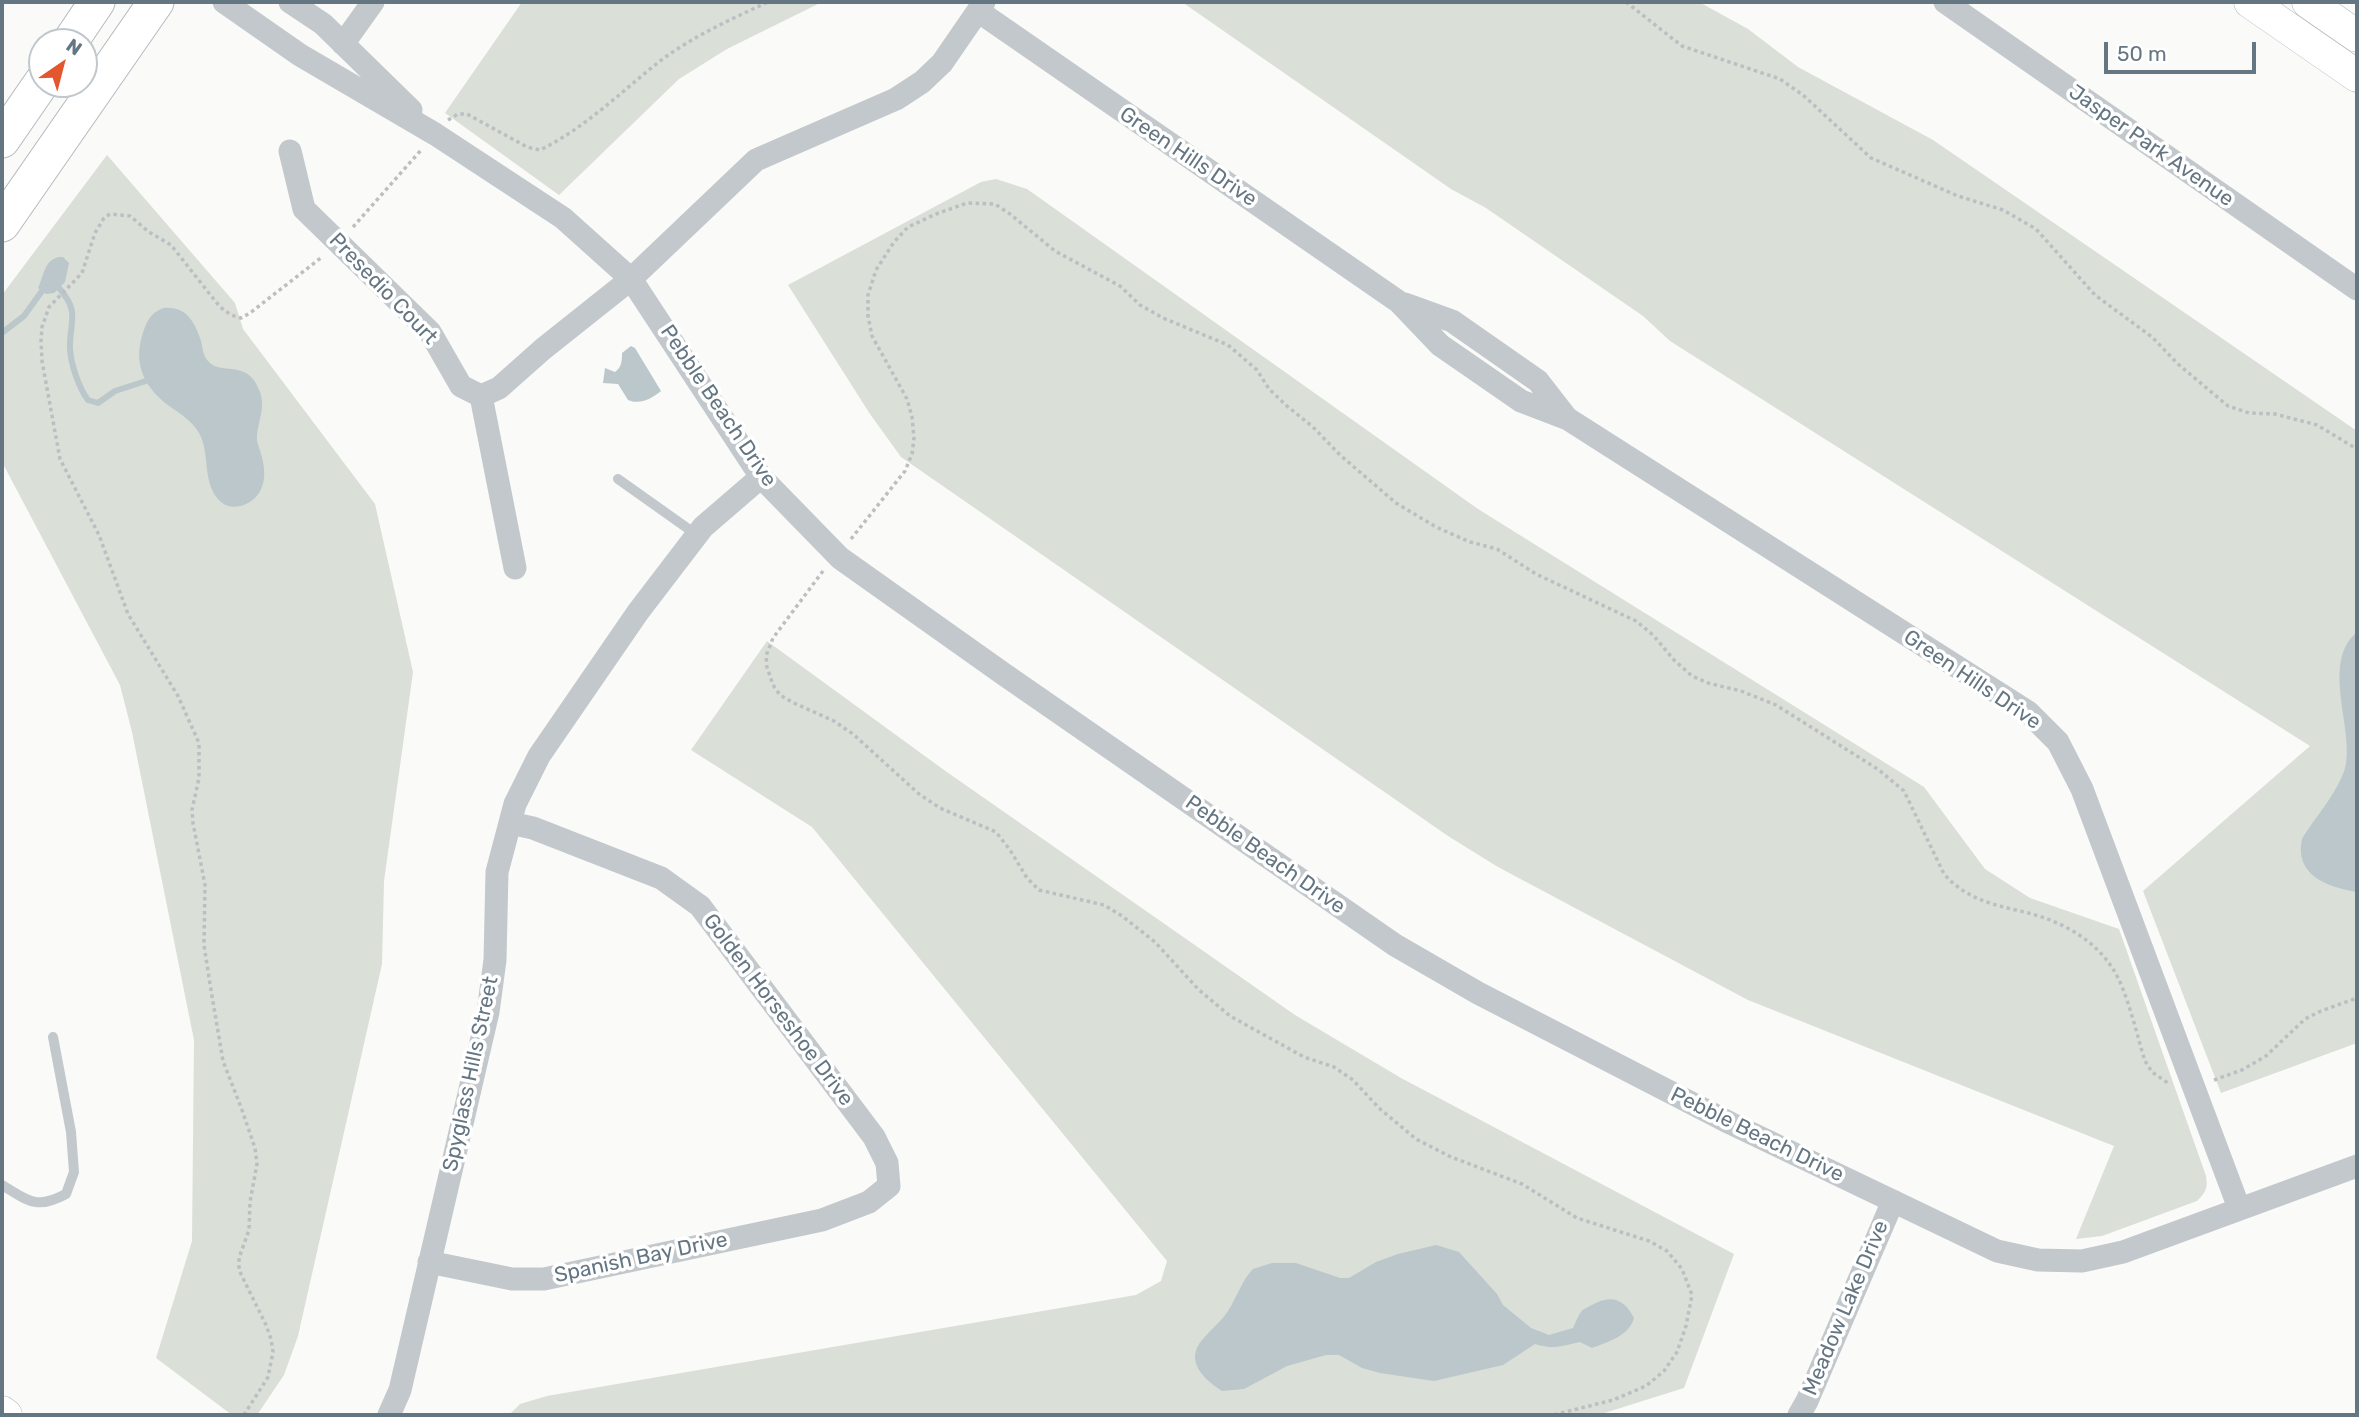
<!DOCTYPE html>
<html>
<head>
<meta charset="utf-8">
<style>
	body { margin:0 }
	#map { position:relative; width:2359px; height:1417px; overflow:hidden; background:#fafaf8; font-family:Rubik,sans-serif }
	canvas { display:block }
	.frame { position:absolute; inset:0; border:4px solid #657683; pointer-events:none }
	.north { position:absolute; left:28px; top:28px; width:70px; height:70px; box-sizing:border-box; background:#fff; border:2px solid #c1c8cd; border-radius:50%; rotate:35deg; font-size:19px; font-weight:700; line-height:28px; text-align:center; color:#657683 }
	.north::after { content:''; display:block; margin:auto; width:24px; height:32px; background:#e4572e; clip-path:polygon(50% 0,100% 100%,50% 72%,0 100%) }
	.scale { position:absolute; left:2104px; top:42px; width:152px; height:32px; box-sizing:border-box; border:4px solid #657683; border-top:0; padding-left:9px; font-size:21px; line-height:24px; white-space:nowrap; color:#657683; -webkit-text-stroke:5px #fff; paint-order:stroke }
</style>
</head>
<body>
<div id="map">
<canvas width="2359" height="1417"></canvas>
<div class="frame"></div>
<div class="north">N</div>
<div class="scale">50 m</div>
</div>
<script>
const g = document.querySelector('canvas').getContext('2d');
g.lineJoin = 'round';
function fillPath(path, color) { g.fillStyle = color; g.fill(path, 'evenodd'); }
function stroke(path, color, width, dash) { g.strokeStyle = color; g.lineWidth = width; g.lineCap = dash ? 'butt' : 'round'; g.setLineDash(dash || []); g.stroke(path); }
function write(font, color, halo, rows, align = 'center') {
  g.font = font + ' Rubik,sans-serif'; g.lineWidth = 7; g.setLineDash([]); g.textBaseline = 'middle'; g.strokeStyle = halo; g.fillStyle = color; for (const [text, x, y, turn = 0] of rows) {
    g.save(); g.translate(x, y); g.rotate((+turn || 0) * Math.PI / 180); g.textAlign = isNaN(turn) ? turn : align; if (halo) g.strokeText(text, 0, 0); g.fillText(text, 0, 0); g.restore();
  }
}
fillPath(new Path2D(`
	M522,2H822L727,49L679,79L559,195L445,113Z
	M1182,2H1699L1748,29L1798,67L1933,140L2357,431V1043L2221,1093L2143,891L2310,746L1670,341L1643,316L1486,208L1451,189Z
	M107,155L235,303L243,329L375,504L413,672L384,881L382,964L298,1336L284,1375L257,1415H232L156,1358L192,1241L194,1040L132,732L120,685L2,462V295Z
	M996,179L1027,189L1478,509L1924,787L1985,869L2030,898L2119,929L2206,1176C2208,1188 2206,1192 2197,1201L2102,1236L2076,1239L2114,1146L1748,1000L1498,867L1448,836L901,457L870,414L788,285L981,182Z
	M767,641L944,770L1295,1015L1401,1078L1734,1254L1684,1388L1598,1415H509L520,1404L547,1396L1136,1295L1161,1281L1167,1261L812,827L691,750Z`), '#dadfd7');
fillPath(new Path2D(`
	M59,257H63L69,263L65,282L54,293L46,294L38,288C44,276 44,260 59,257Z
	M163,308C184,306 193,318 200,338C203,346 202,356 209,362C223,376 248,358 260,392C266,409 257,422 257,439C257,444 260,449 261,454C267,473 266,495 246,504C238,508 228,508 221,502C201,484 211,454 199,433C192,421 182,415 172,408C146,390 133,366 142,336C146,323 149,314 163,308Z
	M631,346L635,348L661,391C651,399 640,405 628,400L618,384L603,383L605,368L615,372C622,367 622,360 622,353Z
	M2357,632V892C2327,887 2294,875 2302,839C2315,817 2341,789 2346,764C2353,726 2321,662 2357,632Z
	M1436,1245L1459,1252L1497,1294L1503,1305L1531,1328L1549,1335L1573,1328C1576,1323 1577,1317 1581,1312C1584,1308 1591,1306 1596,1303C1614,1294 1626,1302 1634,1318C1629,1336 1608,1342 1592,1348L1580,1342C1561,1346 1555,1350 1535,1344L1503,1365L1434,1381L1380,1373L1362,1368L1339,1355H1326L1287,1366L1244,1389L1222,1391C1205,1380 1183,1361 1203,1339C1211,1329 1221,1322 1228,1311C1237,1297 1242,1280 1253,1269L1272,1263H1296L1340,1278H1349L1376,1262L1398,1254Z`), '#bbc7cb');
stroke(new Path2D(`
	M59,288C81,313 69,321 70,349C71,365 79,388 88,400L98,403L115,391L146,381
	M3,332L24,316L42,291`), '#bbc7cb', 6);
const secondary = new Path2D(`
	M2250,2L2357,76
	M2308,2L2357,36
	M2,1412L6,1415`);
const primary = new Path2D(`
	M70,42L97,2
	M2,140L42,82
	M2,224L156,2`);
stroke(secondary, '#b3babf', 33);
stroke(primary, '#b5babe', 37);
stroke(new Path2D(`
	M1626,2L1682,46L1780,79L1803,95L1871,158L1958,196L2003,210L2036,229L2095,295L2152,337L2178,364L2228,406L2249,413L2275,414L2317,425L2357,449
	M448,120L458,114H467L527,147L540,150C585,128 621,92 660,61C692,37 731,19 768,2
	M353,227L422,149
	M851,539L905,471L912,454L914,438L912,417L907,399L872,336L868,316V295L876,270L894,242L908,227L936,214L967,203L995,204L1010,214L1055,251L1120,286L1140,305L1163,318L1228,345L1257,370L1269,389L1287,406L1313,427L1340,455L1396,503L1436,527L1470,542L1497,549L1536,574L1636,621L1653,635L1674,660L1692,676L1708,683L1741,691L1776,705L1879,770L1904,791L1944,874C1965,898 1990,904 2020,911C2056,919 2092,936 2113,969C2127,990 2137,1036 2145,1061L2152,1072L2168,1083
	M823,571L773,638L766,656L767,667L773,685L780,695L794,703L834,721L853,734L919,794L940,808L996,832L1010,850L1027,878L1039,890L1104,905L1122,916L1155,942L1199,990L1230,1016L1304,1057L1334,1067L1353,1080L1379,1108L1416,1139L1451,1157L1522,1184L1577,1218L1649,1241L1667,1251L1682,1269L1692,1295L1686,1326L1677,1352L1664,1371L1646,1386L1613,1400L1553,1415
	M2214,1080L2242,1070L2266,1056L2305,1019L2321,1011L2357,998
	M244,1415L268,1377L273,1352L271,1339L266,1325L239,1270V1258L249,1230L250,1202L257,1164L255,1148L242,1110L223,1061L210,984L204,945L205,885L193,823L192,810L199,778V743L178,696L128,614L99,535L60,459L42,361L41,341L42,327L49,307L82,273L95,233L104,218L110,214L130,216L149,232L171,245L220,307L231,315L241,318L250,313L322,257`), '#bbbfc2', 3.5, [3.5, 3.5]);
stroke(new Path2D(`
	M618,479L697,535
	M2,1185C29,1201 36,1210 66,1194L74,1172L71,1132L53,1037`), '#c3c8cc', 10);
stroke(new Path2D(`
	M224,2L300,55L435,134L563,218L631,279L761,477L840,558L1005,675L1395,945L1478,993L1730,1123L1997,1251L2038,1260L2082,1261L2123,1252L2357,1166
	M290,2L323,24L411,110
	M1945,2L2357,289
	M978,11L1399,302L1440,345L1521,401L1568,419L2028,712L2058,742L2082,789L2239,1208
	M343,44L373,2
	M290,151L304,209L430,332L461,386L481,396L499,388L543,349L631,279L756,160L896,99L922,82L942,63L984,2
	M1405,304L1452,321L1538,381L1566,417
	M481,396L515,568
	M429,1262L512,1279H544L822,1220L869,1202L889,1186L887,1163L874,1137L700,906L661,878L533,828L510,823
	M389,1415L400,1390L488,1012L495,960L497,872L515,804L539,756L638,612L703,527L761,477
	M1799,1415L1807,1401L1893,1201`), '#c3c8cc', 23);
stroke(secondary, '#fff', 32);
stroke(primary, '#fff', 35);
write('21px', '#657683', '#fff', [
	["Jasper Park Avenue",2151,146,35],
	["Green Hills Drive",1188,157,34],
	["Presedio Court",383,289,46],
	["Pebble Beach Drive",718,406,56],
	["Green Hills Drive",1972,680,34],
	["Pebble Beach Drive",1265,855,35],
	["Golden Horseshoe Drive",778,1010,53],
	["Spyglass Hills Street",471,1074,-78],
	["Pebble Beach Drive",1757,1135,26],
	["Spanish Bay Drive",641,1258,-12],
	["Meadow Lake Drive",1846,1308,-67]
]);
</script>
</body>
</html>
